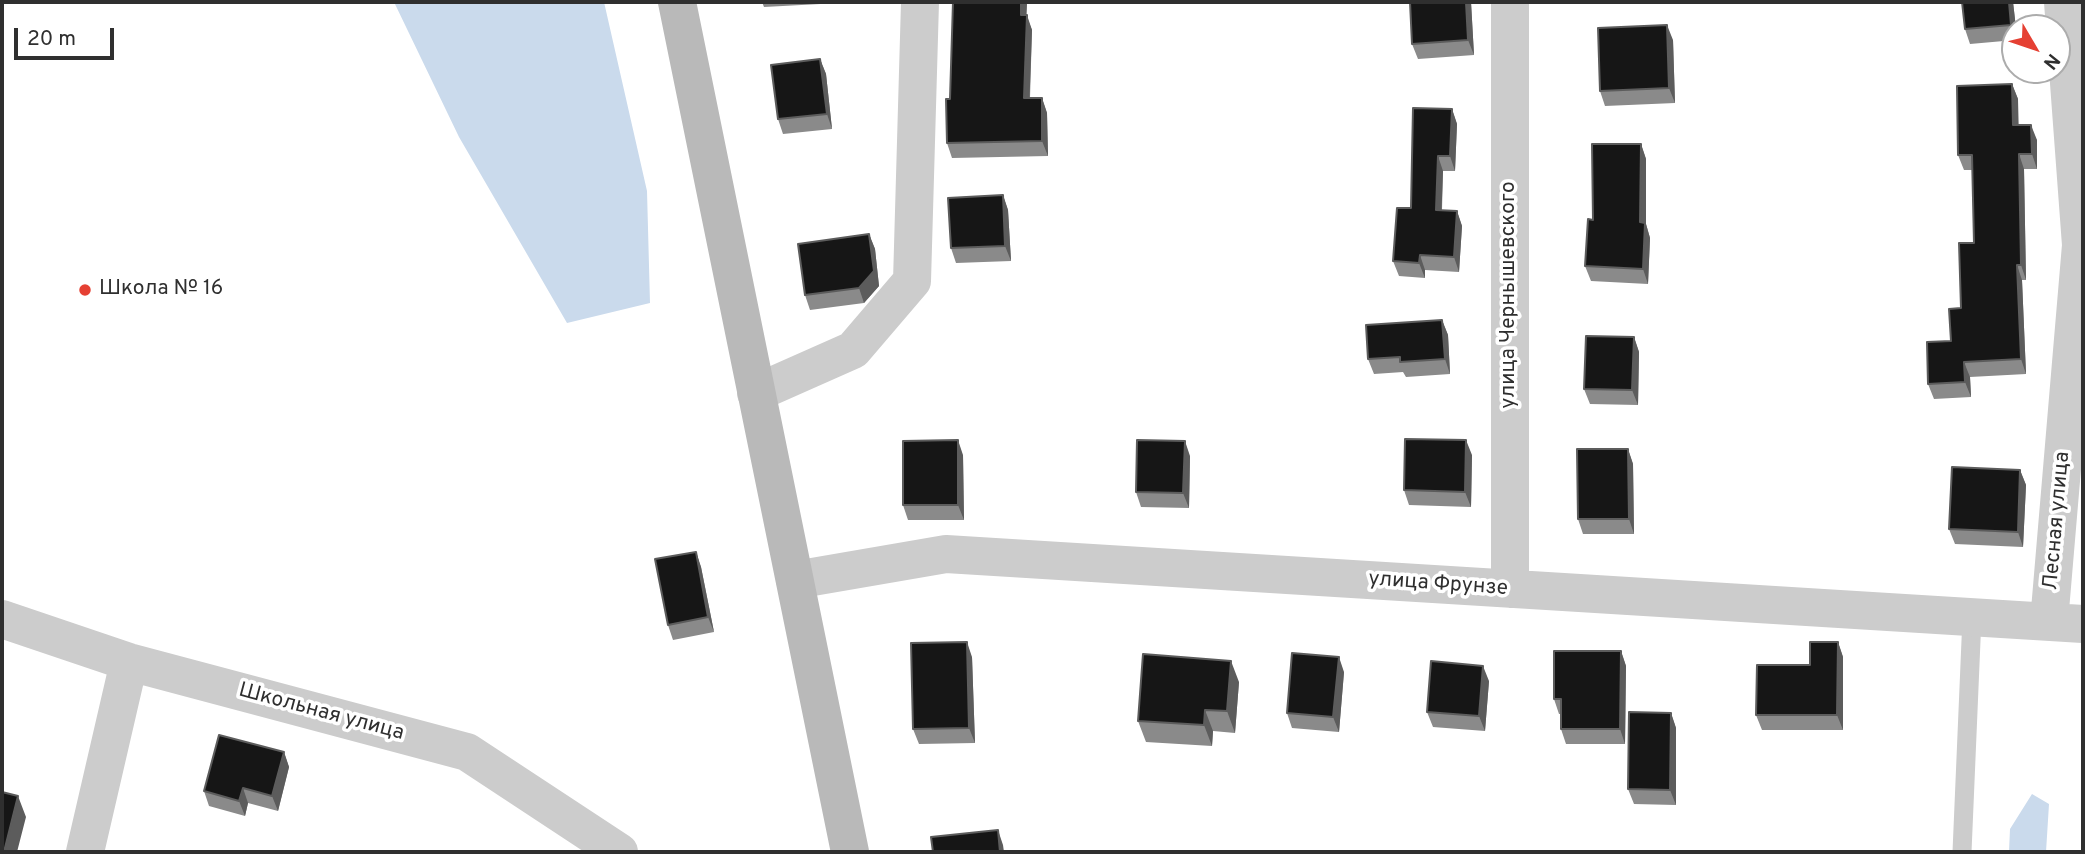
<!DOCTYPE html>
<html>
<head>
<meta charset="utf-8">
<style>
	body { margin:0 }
	#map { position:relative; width:2085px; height:854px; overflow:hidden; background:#fff; font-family:Overpass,sans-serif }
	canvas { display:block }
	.frame { position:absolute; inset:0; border:4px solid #2f2f2f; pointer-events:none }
	.north { position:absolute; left:2001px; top:14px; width:70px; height:70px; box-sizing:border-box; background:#fff; border:2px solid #acacac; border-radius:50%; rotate:129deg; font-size:19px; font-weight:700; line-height:28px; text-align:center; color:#2f2f2f }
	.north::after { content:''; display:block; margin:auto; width:24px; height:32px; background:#e54033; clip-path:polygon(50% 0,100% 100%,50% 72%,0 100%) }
	.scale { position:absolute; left:14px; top:28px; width:100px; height:32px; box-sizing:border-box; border:4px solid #2f2f2f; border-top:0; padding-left:9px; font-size:21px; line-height:24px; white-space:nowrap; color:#2f2f2f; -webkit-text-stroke:5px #fff; paint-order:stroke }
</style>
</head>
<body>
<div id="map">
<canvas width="2085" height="854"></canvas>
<div class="frame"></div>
<div class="north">N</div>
<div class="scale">20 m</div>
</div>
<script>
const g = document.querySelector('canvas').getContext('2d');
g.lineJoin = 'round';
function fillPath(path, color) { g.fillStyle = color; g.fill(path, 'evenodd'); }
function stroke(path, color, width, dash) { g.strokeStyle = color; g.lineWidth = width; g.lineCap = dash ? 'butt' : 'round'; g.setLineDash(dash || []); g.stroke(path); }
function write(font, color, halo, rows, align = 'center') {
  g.font = font + ' Overpass,sans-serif'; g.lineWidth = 7; g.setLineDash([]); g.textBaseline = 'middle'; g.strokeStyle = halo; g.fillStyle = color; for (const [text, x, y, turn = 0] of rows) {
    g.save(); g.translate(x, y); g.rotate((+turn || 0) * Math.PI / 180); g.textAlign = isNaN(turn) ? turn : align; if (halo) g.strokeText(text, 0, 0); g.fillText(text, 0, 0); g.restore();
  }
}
fillPath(new Path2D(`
	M394,2H604L647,191L650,303L567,323L459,137Z
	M2032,794L2049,804L2046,852H2009L2010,829Z`), '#cadaec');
stroke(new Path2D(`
	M1962,852L1972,617`), '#ccc', 19);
stroke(new Path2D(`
	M1510,2V589
	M756,393L853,350L912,281L920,2
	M795,580L946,554L2083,624
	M2,619L129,662L467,752L619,852
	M2049,622L2081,245L2063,2
	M85,852L129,662`), '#ccc', 38);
stroke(new Path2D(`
	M677,2L850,852`), '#b9b9b9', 38);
fillPath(new Path2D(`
	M762,2H839V3L764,7Z
	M1027,2L1026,15L1032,30L1030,98H1042L1047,113L1048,156L952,158L947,143L950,99Z
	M1410,2H1471L1474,55L1418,59L1412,44Z
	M1962,2H2013L2016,28L2015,40L1970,44L1965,29Z
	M1673,40L1675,103L1605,106L1600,91Z
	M820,59L826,74L832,129L783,134L778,119Z
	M2012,84L2018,99V125L2037,140V169H2024L2026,280H2022L2026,374L1970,377L1971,397L1934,399L1928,384L1951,341L1961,308L1974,243L1973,170H1964L1958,155Z
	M1452,109L1457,124L1455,171H1443L1442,210L1457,211L1462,226L1459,272L1425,270V278L1399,276L1393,261L1411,208Z
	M1641,144L1646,159V224L1650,238L1648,284L1591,281L1585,266L1593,220Z
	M1003,195L1008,210L1011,261L956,263L951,248Z
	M869,234L875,249L879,286L864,303L810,310L805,295Z
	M1442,320L1448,335L1450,374L1406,377L1403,372L1374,374L1368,359Z
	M1634,337L1639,352L1638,405L1590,404L1584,389Z
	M1628,449L1633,464L1634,534H1583L1578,519Z
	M963,455L964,520H908L903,505Z
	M1472,455L1471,507L1409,505L1404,490Z
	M1190,456L1189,508L1141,507L1136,492Z
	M2020,470L2026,485L2023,547L1955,544L1949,529Z
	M696,552L701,567L714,632L673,640L668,625Z
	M1838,642L1843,657V730H1762L1756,715L1810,665Z
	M1621,651L1626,666L1625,744H1566L1561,729V714H1559L1554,699Z
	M972,657L975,743L919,744L913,729Z
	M1344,672L1339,732L1292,728L1287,713Z
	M1489,681L1485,731L1433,727L1427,712Z
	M1239,682L1235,733L1213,731L1212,746L1146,742L1138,721Z
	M1671,713L1676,728V805L1634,804L1628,789Z
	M284,752L289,767L278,811L248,803L245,816L209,806L204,791Z`), '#8a8a8a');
fillPath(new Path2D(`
	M1021,2H1027L1026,30L1021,15Z
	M1466,2H1471L1474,55L1468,40Z
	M2009,2H2013L2016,28L2015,36L2011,25Z
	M1027,15L1032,30L1029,113L1024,98Z
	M1667,25L1673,40L1675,103L1669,88Z
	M820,59L826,74L832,129L827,114Z
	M2012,84L2018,99L2019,140L2013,125Z
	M1042,98L1047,113L1048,156L1042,141Z
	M1452,109L1457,124L1455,171L1450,156Z
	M2031,125L2037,140V169L2032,154Z
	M1641,144L1646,159V224L1650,238L1648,284L1643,269L1640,222Z
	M2019,154L2024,169L2026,280L2021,265Z
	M1438,156L1443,171L1441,225L1436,210Z
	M1003,195L1008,210L1011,261L1005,246Z
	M1457,211L1462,226L1459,272L1454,257Z
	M869,234L875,249L879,286L864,303L859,288Z
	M1420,255L1425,270V278L1419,263Z
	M2017,265L2022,280L2026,374L2021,359Z
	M1442,320L1448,335L1450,374L1445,359Z
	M1634,337L1639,352L1638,405L1632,390Z
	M1964,362L1970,377L1971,397L1965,382Z
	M958,440L963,455L964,520L958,505Z
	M1466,440L1472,455L1471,507L1465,492Z
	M1185,441L1190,456L1189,508L1183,493Z
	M1628,449L1633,464L1634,534L1629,519Z
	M2020,470L2026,485L2023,547L2018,532Z
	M696,552L701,567L714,632L708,617Z
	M967,642L972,657L975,743L969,728Z
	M1838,642L1843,657V730L1837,715Z
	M1621,651L1626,666L1625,744L1620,729Z
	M1339,657L1344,672L1339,732L1333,717Z
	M1231,661L1239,682L1235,733L1227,711Z
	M1483,666L1489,681L1485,731L1479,716Z
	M1205,710L1213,731L1212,746L1204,725Z
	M1671,713L1676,728V805L1670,790Z
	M284,752L289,767L278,811L272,796Z
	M243,788L248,803L245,816L239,801Z
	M18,796L26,817L17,852H3Z
	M998,830L1003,845L1004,852H1000Z`), '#5c5c5c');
const building = new Path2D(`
	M953,2H1021V15H1027L1024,98H1042V141L947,143L946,99H950Z
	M1410,2H1466L1468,40L1412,44Z
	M1962,2H2009L2011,25L1965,29Z
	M1667,25L1669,88L1600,91L1598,28Z
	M820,59L827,114L778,119L771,65Z
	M2012,84L2013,125H2031L2032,154H2019L2021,265H2017L2021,359L1964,362L1965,382L1928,384L1927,342L1951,341L1949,309L1961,308L1959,243H1974L1972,155H1958L1957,86Z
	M1413,108L1452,109L1450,156H1438L1436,210L1457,211L1454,257L1420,255L1419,263L1393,261L1397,208H1411Z
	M1592,144H1641L1640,222L1645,223L1643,269L1585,266L1588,219L1593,220Z
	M1003,195L1005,246L951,248L948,198Z
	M869,234L874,271L859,288L805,295L798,244Z
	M1442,320L1445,359L1400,362V357L1368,359L1366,325Z
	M1586,336L1634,337L1632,390L1584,389Z
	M1405,439L1466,440L1465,492L1404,490Z
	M958,440V505H903V441Z
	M1137,440L1185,441L1183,493L1136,492Z
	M1577,449H1628L1629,519H1578Z
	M1952,467L2020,470L2018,532L1949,529Z
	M696,552L708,617L668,625L655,559Z
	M967,642L969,728L913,729L911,643Z
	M1810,642H1838L1837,715H1756L1757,665H1810Z
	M1554,651H1621L1620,729H1561V699H1554Z
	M1292,653L1339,657L1333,717L1287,713Z
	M1143,654L1231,661L1227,711L1205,710L1204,725L1138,721Z
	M1431,661L1483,666L1479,716L1427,712Z
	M1629,712L1671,713L1670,790L1628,789Z
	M219,735L284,752L272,796L243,788L239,801L204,791Z
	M2,792L18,796L4,852H2Z
	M998,830L1000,852H933L931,837Z`);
fillPath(building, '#161616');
stroke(building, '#5c5c5c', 2);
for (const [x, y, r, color] of [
	[85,290,7,"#e54033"]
]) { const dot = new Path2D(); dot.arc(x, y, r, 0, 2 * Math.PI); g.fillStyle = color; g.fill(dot); stroke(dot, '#fff', 2.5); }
write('21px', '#2f2f2f', '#fff', [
	["Школа № 16",99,290]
], 'left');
write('21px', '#2f2f2f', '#fff', [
	["улица Чернышевского",1510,295,-90],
	["Лесная улица",2058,521,-85],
	["улица Фрунзе",1438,585,4],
	["Школьная улица",321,713,15]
]);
</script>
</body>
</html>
